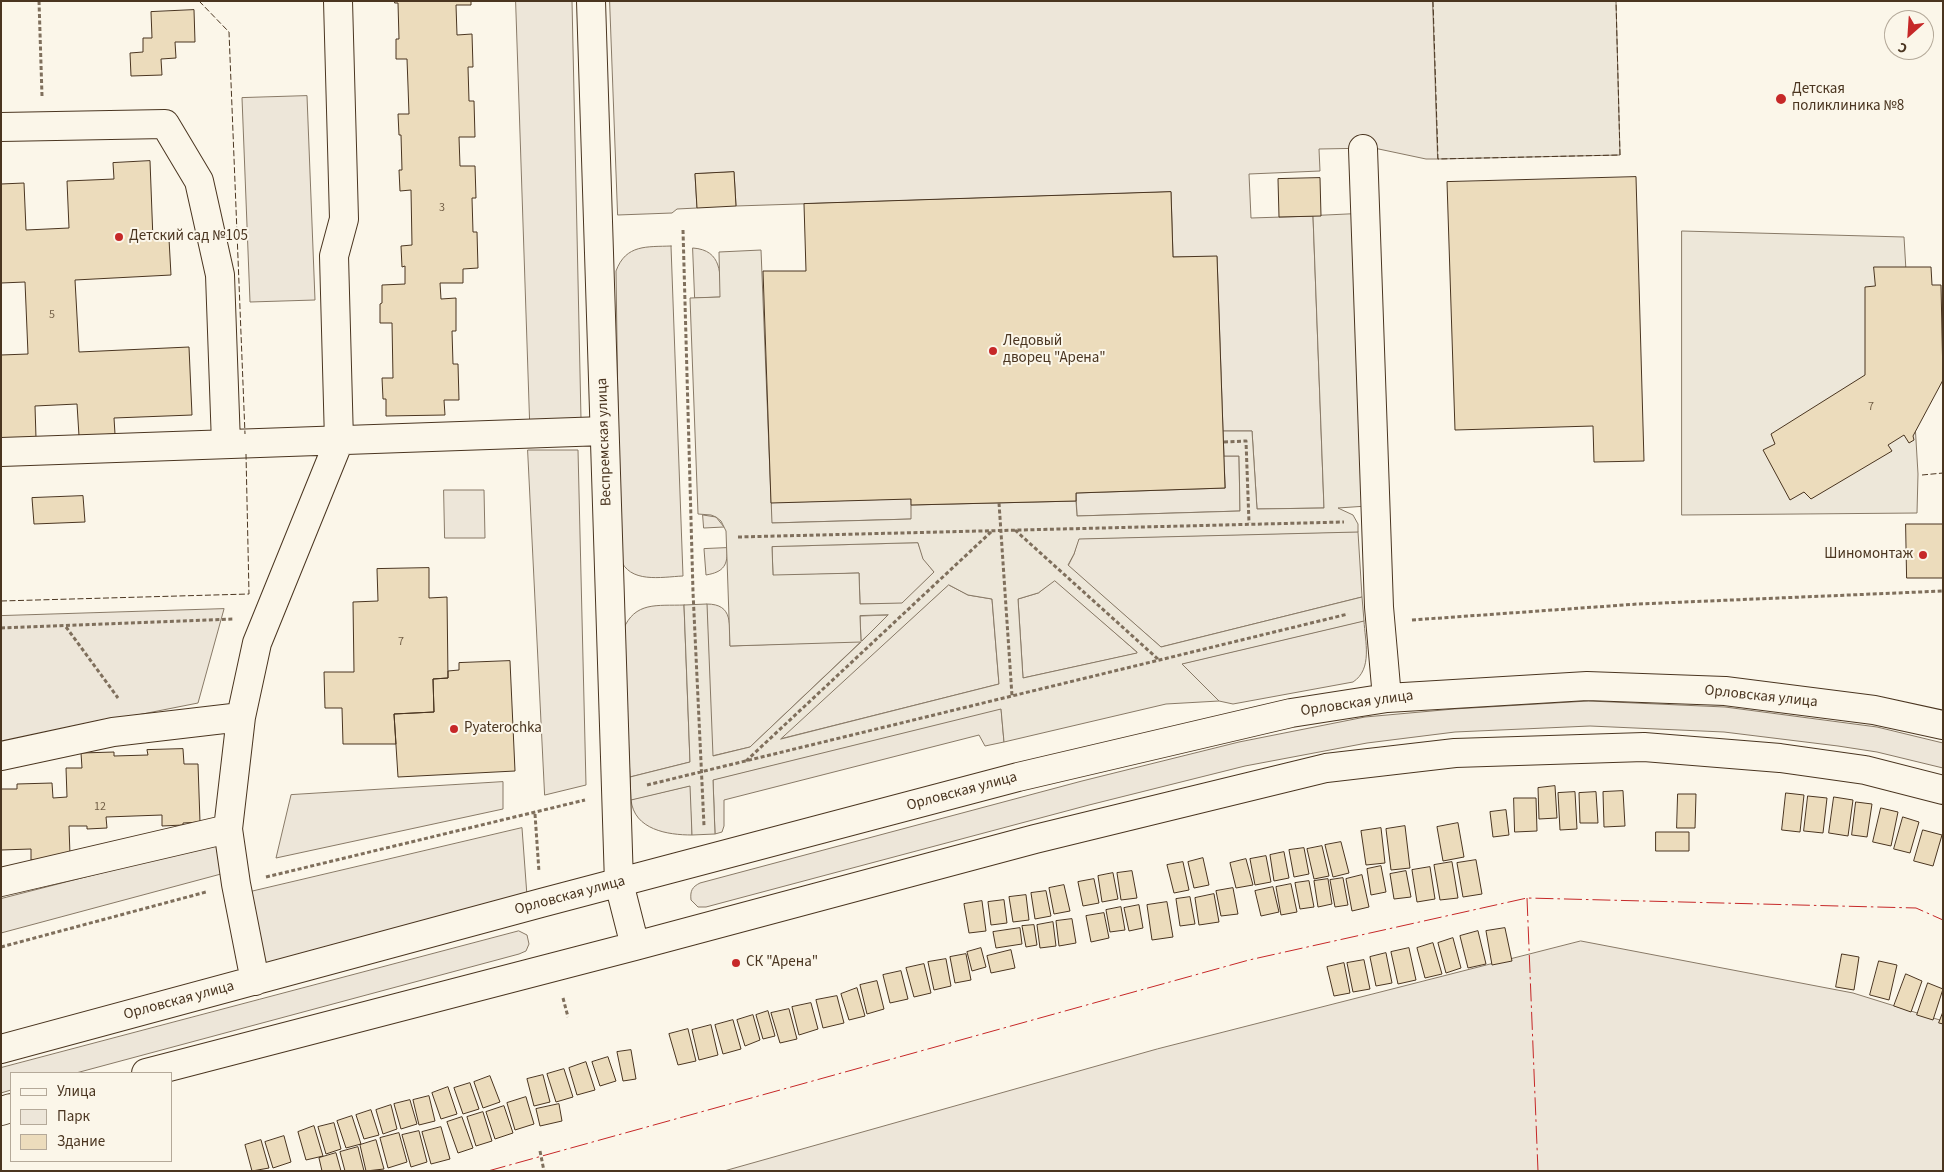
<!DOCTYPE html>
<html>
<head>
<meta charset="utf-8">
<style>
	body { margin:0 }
	#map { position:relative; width:1944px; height:1172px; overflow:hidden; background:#fbf6e9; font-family:"Source Sans 3",sans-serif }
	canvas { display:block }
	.frame { position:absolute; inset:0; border:2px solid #4a3520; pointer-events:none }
	.legend { position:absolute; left:10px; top:1072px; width:162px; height:90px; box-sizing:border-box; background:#fbf6e9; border:1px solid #b4a999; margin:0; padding:6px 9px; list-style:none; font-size:15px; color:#4a3520 }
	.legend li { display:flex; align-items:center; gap:10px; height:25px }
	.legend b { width:25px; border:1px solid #b4a999 }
	.north { position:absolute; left:1884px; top:10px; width:50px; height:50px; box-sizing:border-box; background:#fbf6e9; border:1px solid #b4a999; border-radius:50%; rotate:206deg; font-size:14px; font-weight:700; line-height:20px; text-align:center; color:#4a3520 }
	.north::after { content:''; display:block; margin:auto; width:18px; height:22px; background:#c62828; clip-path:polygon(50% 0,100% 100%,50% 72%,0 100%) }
</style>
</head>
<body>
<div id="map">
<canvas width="1944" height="1172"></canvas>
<div class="frame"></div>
<ul class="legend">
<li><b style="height:6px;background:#fbf6e9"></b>Улица</li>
<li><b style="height:14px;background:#ede6d9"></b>Парк</li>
<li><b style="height:14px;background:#ecdcbc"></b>Здание</li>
</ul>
<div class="north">С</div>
</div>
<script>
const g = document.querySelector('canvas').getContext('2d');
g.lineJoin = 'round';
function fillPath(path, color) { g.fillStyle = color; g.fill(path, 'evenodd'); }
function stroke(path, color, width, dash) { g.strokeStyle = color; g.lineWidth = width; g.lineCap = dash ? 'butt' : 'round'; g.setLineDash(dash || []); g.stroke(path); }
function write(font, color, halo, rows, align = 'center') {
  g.font = font + ' "Source Sans 3",sans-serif'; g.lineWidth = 4; g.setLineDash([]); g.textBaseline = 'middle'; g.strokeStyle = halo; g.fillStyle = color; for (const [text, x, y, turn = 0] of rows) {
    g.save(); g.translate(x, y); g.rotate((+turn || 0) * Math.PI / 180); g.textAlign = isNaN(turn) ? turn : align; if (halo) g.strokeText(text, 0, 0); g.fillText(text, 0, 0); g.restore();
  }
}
const green = new Path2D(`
	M516,1H572L581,419L530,421Z
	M610,1H1433L1438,159H1426L1374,148L1319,149L1320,171L1249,174L1251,218L1313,216L1324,508L1257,509L1252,431H1223L1217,257H1173L1171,192L736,206L734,172L695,174L697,208L677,209L672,213L618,215Z
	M307,96L315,300L250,302L242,98Z
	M671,246L683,576C661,577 629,584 620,558L616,271C626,244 647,247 671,246Z
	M693,248C723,250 720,275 721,297L695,298Z
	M528,450H578L586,785L545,795Z
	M1224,456H1239L1240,511L1077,516L1076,493L1225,488Z
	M444,490H484L485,538H445Z
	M911,499L912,519L771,523V503Z
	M703,515L716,517L724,527L704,528Z
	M1358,532L1362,597L1161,647L1068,566L1074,554L1078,539Z
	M918,543L924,559L934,572L902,604H860L859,573L773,576L772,547Z
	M727,548C728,565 724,572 706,575L704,549Z
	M1055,580L1138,653L1023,678L1018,599L1038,593Z
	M949,585L968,595L992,599L999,684L780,739Z
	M707,604C734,604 729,625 730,646L861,641L860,616L889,615L750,747L712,756Z
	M684,605L690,762L630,777L623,630C635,601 657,606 684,605Z
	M224,609L198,703L1,742V616Z
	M1364,621C1365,641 1373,669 1353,682L1233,704L1219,701L1182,664Z
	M1589,701L1725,707L1877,727L1943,743V768L1877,752L1838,746L1724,732L1590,726L1455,732L1367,743L1245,766L1089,805L706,907H698L691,900C690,891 692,887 700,883L1082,781L1239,742L1365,717L1454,709Z
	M1001,708L1004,742L985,746L979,735L724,800V826L722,832L715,834L713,780Z
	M503,782V809L276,858L291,795Z
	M691,786L692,835C668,835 634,830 631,800Z
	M522,828L527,896L263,966L250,892Z
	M216,844L221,874L1,933V899Z
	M519,931L527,935L529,944L526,951L519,954L76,1073H11V1090L1,1093V1068Z
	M1581,941L1853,993L1943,1021V1171H724L1157,1049Z`);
fillPath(green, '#ede6d9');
stroke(green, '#887966', 1);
const parking = new Path2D(`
	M1433,1H1616L1620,155L1438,159Z
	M1356,214L1367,506L1338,508L1353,515L1358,524V532L1079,539L1074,554L1068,565L1161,647L1362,597L1364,621L1182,664L1219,701L1166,704L1004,742L1001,709L713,780L715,834L692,835L690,786L631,800L630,777L690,762L684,605L707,604L713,756L750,747L861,642L730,646L726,531L721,521L716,517L711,515L698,514L690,298L720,297L719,252L761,250L772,523L911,519V505L1076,501L1077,516L1240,511L1239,456H1224L1223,431H1252L1257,509L1324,508L1313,216ZM918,543L923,559L934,572L902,603L860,604L859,573L773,575L772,547ZM1055,581L1137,652V653L1023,678L1018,599L1038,593ZM949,585L968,595L992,599L999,684L781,739ZM888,615L862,641H861L860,616Z
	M1682,231L1904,237L1918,474L1917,513L1682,515Z`);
fillPath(parking, '#ede7d9');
stroke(parking, '#887966', 1);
const building = new Path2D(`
	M395,1H471V5H456L457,35L472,34L473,67H468L469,101H474L475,137H459L460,166H475L476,198H472L473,232H477L478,268L463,269V283H440L441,299L456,298V331H452L453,364H458L459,400H444L445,415L386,416V399H383L382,378H393L392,323H380V304L382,303V285L405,284V266L402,267L401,246L412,245L411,190L400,191L399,170H402L401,135H399L398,114H409L408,86L407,59H396V39H399L398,3H395Z
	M194,10L195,42H175L176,58L161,59L162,75L131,76L130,53L143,52V38H152L151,12Z
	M150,161L153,240L169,239L171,275L75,280L79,352L189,347L192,415L114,418L115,434L79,436L77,404L35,406L36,438L1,439V355L28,354L25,282L1,283V184L24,183L26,230L69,228L67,181L114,179L113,163Z
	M734,172L736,206L697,208L695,174Z
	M1636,177L1644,461L1594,462L1593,426L1455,430L1447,182Z
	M1320,178L1321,216L1279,217L1278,179Z
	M1171,192L1173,257L1217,256L1225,488L1076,493V501L911,505V499L771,503L763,271H806L804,204Z
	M1874,267H1931L1932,285H1941L1943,380L1913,436L1914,440L1909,443L1904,435L1888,445L1892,451L1811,499L1804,492L1790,500L1763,450L1775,444L1771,434L1865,375V287L1875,286Z
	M83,496L85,522L34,524L32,498Z
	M1906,524H1943V578H1907Z
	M429,568V598L447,597L448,678L433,679L434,712L394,714L396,744H343L342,708H325L324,672H354L353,602L378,601L377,569Z
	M510,661L515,771L398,777L394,714L434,712L433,679L448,678V671L459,670V663Z
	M183,749L184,764H198L200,822L183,823V825L162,826V815L106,817L107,828L87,829V826H69L70,855L52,856V859L31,860V849L1,850V789H17V784L52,783L53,798L67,797L66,768H82L81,753L114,752V756L148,755L147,750Z
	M1555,786L1557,818L1539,819L1538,788Z
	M1623,791L1625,826L1604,827L1603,792Z
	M1575,792L1577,829L1560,830L1558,793Z
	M1596,792L1598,823H1580L1579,793Z
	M1786,793L1804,795L1800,832L1782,830Z
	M1678,794H1696L1695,828H1677Z
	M1808,796L1827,798L1823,833L1804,831Z
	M1834,797L1853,800L1848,836L1829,833Z
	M1514,798H1536L1537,831L1515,832Z
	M1856,802L1872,804L1867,837L1852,835Z
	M1881,808L1898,812L1891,846L1873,842Z
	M1506,810L1509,835L1493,837L1490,812Z
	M1903,817L1919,822L1910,853L1894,849Z
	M1458,823L1464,857L1443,861L1437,827Z
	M1405,826L1410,868L1391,870L1386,829Z
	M1381,828L1385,863L1366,865L1361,831Z
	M1923,830L1942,835L1933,866L1914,861Z
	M1656,832H1689V851H1656Z
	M1341,842L1349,873L1333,877L1325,845Z
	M1322,846L1329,876L1314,879L1307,849Z
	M1304,848L1309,874L1294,877L1289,850Z
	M1284,852L1289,878L1274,881L1270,855Z
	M1266,856L1271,882L1255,885L1250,859Z
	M1203,858L1209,885L1194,888L1188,862Z
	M1246,859L1253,885L1236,888L1230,863Z
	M1476,860L1482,894L1463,897L1457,863Z
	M1183,862L1189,890L1174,893L1167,865Z
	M1452,862L1458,898L1440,900L1434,865Z
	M1381,866L1386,892L1371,895L1367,869Z
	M1430,867L1435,899L1417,902L1412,870Z
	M1132,871L1137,898L1121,900L1117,873Z
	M1406,871L1411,897L1394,899L1390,874Z
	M1113,873L1118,899L1102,902L1098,876Z
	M1362,875L1369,907L1352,911L1346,879Z
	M1343,878L1348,905L1335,907L1330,880Z
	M1094,879L1099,903L1083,906L1078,882Z
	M1328,879L1332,904L1318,907L1314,881Z
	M1309,881L1314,907L1300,909L1295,883Z
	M1291,884L1297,912L1281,915L1276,887Z
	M1064,885L1070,911L1054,914L1049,888Z
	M1273,887L1279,912L1261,916L1255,891Z
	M1233,888L1238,914L1221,916L1216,891Z
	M1046,891L1051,916L1035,919L1031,893Z
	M1214,894L1219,922L1199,925L1195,898Z
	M1026,895L1029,920L1013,922L1009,897Z
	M1190,897L1195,924L1180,926L1176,899Z
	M1004,900L1007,923L991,925L988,902Z
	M982,901L986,931L969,933L964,904Z
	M1167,902L1173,937L1152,940L1147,905Z
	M1139,905L1143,928L1129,931L1124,908Z
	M1121,907L1125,930L1110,932L1106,910Z
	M1104,913L1109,938L1091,942L1086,916Z
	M1072,919L1076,943L1059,946L1056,921Z
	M1053,922L1056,946L1040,948L1037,925Z
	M1034,925L1037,945L1026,947L1022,926Z
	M1020,928L1022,944L996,948L993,932Z
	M1505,928L1512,961L1492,965L1486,931Z
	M1478,931L1486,964L1468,968L1460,936Z
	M1453,938L1461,968L1446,973L1438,943Z
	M1433,943L1442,974L1425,978L1417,948Z
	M981,948L986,967L972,971L967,952Z
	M1409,948L1416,980L1398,984L1391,952Z
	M1011,950L1015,968L991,973L987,956Z
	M1386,953L1392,983L1376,986L1370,957Z
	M966,954L971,980L955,983L950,957Z
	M1842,954L1859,957L1854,990L1836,987Z
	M946,959L951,986L934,990L928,962Z
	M1364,960L1370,989L1353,992L1347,963Z
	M1879,961L1897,965L1889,1000L1870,995Z
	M1344,963L1350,993L1334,996L1327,967Z
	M924,964L931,993L914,997L906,968Z
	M901,971L908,999L890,1003L883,975Z
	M1906,974L1922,981L1911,1012L1894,1006Z
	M877,981L884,1009L867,1014L860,985Z
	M1928,983L1943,989L1933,1020L1917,1015Z
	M857,988L865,1016L849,1020L841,994Z
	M837,996L844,1023L823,1028L816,1000Z
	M811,1003L818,1029L799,1035L792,1007Z
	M789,1009L797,1039L780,1043L771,1013Z
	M768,1011L775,1036L763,1039L756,1015Z
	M1943,1012V1024L1939,1023Z
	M753,1015L760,1040L745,1046L737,1020Z
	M733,1020L741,1049L723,1054L715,1025Z
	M711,1025L718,1055L699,1060L692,1030Z
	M688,1029L696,1061L678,1065L669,1034Z
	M631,1050L636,1079L623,1081L617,1052Z
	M608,1057L616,1081L600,1086L592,1062Z
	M586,1062L595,1090L577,1095L569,1068Z
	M564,1069L573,1097L556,1102L547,1074Z
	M543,1075L550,1102L534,1106L527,1079Z
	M490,1076L500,1102L483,1108L474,1082Z
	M470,1083L479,1109L463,1114L454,1088Z
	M448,1087L457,1114L441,1119L432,1093Z
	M429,1096L435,1121L419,1125L413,1100Z
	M526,1097L534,1124L515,1130L507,1103Z
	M410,1100L417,1124L401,1129L394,1104Z
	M559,1104L562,1121L540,1126L536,1109Z
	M391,1105L397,1129L383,1134L376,1110Z
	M504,1106L513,1133L495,1139L486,1112Z
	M371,1110L379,1135L364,1139L356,1115Z
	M483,1112L492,1141L476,1146L467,1117Z
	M352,1116L361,1144L346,1148L337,1121Z
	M462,1117L473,1148L458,1153L447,1122Z
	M334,1123L341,1149L326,1154L318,1127Z
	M314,1126L323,1156L306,1160L298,1132Z
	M441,1127L450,1159L431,1164L422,1132Z
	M419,1131L427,1162L411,1167L402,1135Z
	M399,1133L407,1162L388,1168L380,1138Z
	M284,1136L291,1162L273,1168L265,1142Z
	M261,1140L269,1168L252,1171L245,1145Z
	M376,1140L384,1169L366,1171L360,1145Z
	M358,1147L364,1171H345L340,1152Z
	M336,1153L341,1171H322L319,1158Z`);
fillPath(building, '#ecdcbc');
stroke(building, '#4a3520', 1);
const minor = new Path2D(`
	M591,1L619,883L635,946
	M1,127L165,124L199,181L220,275L226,444
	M1363,149L1379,607L1387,698
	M1,452L604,431
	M1,756L113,732L241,717
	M1,882L228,829
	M255,981L236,884L228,829L241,717L257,643L339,441L334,256L344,219L338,1
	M1,1049L541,903L1018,777L1291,713L1387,698L1587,686L1725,691L1874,710L1943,725
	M146,1073L635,946L1035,839L1326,768L1455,753L1644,747L1780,758L1865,770L1943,790
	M1,1111L11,1108`);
stroke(minor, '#4a3520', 30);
stroke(new Path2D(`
	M39,1L42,96
	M683,230L693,592L704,826
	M1224,442L1246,441L1249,523
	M999,503L1012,696
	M1015,530L1159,660
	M738,537L1344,522
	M1412,620L1638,604L1943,591
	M66,627L118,698
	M1,628L233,619
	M746,761L992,531
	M647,785L1348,614
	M535,814L539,872
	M266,877L585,800
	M1,947L206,892
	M563,998L568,1017
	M540,1151L544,1171`), '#7f6f5c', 3, [4, 2.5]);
stroke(minor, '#fbf6e9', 28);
stroke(new Path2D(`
	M199,1L229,32L245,434
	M1433,1L1438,159L1620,155L1616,1
	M1922,475L1943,473
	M1,601L249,594L246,454`), '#4a3520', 1, [6, 2.5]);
stroke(new Path2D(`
	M1527,898L1538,1171
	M488,1171L1249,960L1527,898L1916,908L1943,920`), '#c62828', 1, [18, 4, 2.5, 4]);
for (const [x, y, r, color] of [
	[1781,99,6,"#c62828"],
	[119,237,5,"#c62828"],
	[993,351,5,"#c62828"],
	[1923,555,5,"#c62828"],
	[454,729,5,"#c62828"],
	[736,963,5,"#c62828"]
]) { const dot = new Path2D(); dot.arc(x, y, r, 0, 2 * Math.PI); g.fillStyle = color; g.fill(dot); stroke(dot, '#fbf6e9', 2); }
write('12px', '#725f47', null, [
	["3",442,208],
	["5",52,315],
	["7",1871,407],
	["7",401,642],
	["12",100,807]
]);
write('15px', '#4a3520', '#fbf6e9', [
	["Детская",1792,90],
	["поликлиника №8",1792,107],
	["Детский сад №105",129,237],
	["Ледовый",1003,342],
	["дворец \"Арена\"",1003,359],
	["Шиномонтаж",1913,555,"right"],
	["Pyaterochka",464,729],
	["СК \"Арена\"",746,963]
], 'left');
write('15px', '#4a3520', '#fbf6e9', [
	["Веспремская улица",605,442,-92],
	["Орловская улица",1761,697,6],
	["Орловская улица",1357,704,-8],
	["Орловская улица",962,792,-15],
	["Орловская улица",570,896,-15],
	["Орловская улица",179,1001,-15]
]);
</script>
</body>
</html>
